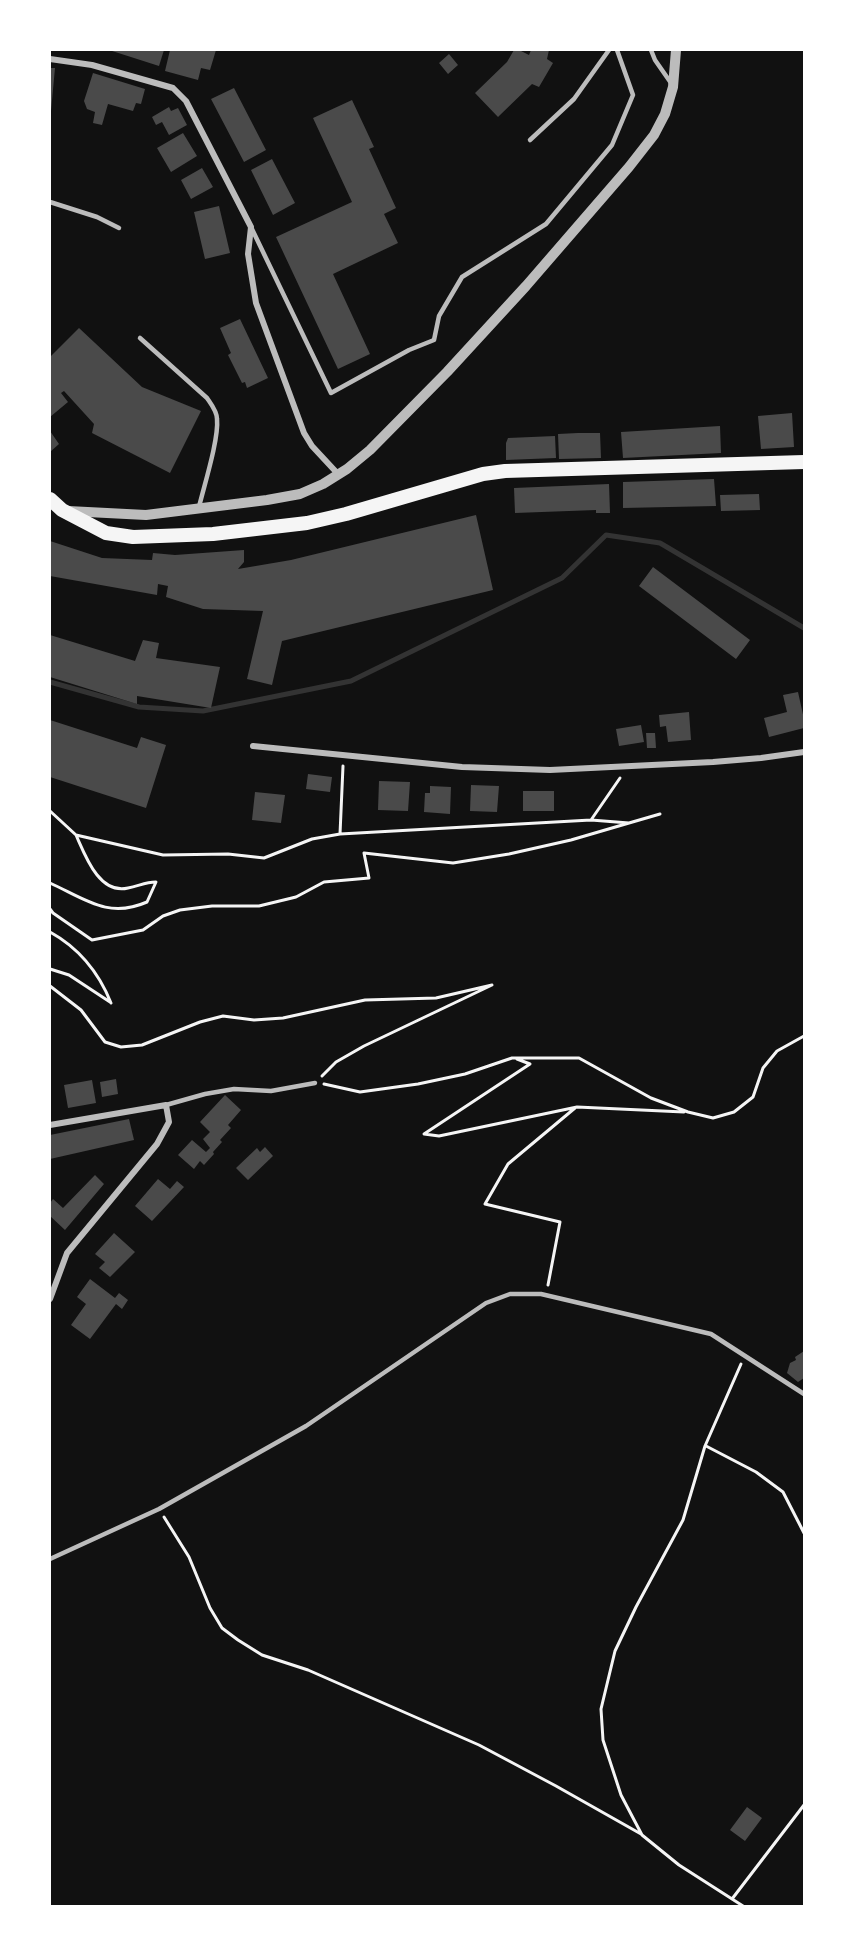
<!DOCTYPE html>
<html>
<head>
<meta charset="utf-8">
<style>
	body { margin:0 }
	#map { position:relative; width:854px; height:1956px; overflow:hidden; background:#111; font-family:Overpass,sans-serif }
	canvas { display:block }
	.frame { position:absolute; inset:0; border:51px solid #fff; pointer-events:none }
</style>
</head>
<body>
<div id="map">
<canvas width="854" height="1956"></canvas>
<div class="frame"></div>
</div>
<script>
const g = document.querySelector('canvas').getContext('2d');
g.lineJoin = 'round';
function stroke(path, color, width, dash) { g.strokeStyle = color; g.lineWidth = width; g.lineCap = dash ? 'butt' : 'round'; g.setLineDash(dash || []); g.stroke(path); }
function fillPath(path, color) { g.fillStyle = color; g.fill(path, 'evenodd'); }
stroke(new Path2D(`
	M50,682L139,707L203,711L351,681L562,578L606,535L660,543L804,628`), '#333', 5);
fillPath(new Path2D(`
	M109,50H164L159,66Z
	M170,50H216L210,70L201,68L198,80L165,71Z
	M514,50H519L529,55L531,50H549L547,59L553,63L539,87L532,84L498,117L475,93L507,62Z
	M449,54L458,65L448,74L439,63Z
	M50,68H55L51,111H50Z
	M93,73L145,89L141,104L136,103L133,111L108,104L102,125L93,123L95,112L87,109L84,101Z
	M234,88L266,150L244,162L211,99Z
	M352,100L374,147L369,149L396,208L384,214L398,243L333,274L370,354L338,369L276,237L352,202L313,118Z
	M169,107L171,111L178,108L187,125L169,135L162,122L156,125L152,117Z
	M183,133L197,156L171,172L157,148Z
	M272,159L295,203L273,215L251,170Z
	M202,168L213,187L191,199L181,180Z
	M219,206L230,253L205,259L194,212Z
	M240,319L268,378L247,388L245,382L242,383L228,355L231,353L220,328Z
	M79,328L142,387L201,411L170,473L92,433L94,424L64,391L61,393L68,402L50,417V357Z
	M792,413L794,447L761,449L758,416Z
	M720,426L721,453L623,458L621,432Z
	M50,431L59,444L50,452Z
	M578,433H600L601,458L559,459L558,434Z
	M555,436L556,458L506,460V443L508,438Z
	M714,479L716,506L623,508V482Z
	M609,484L610,513H596V510L515,513L514,488Z
	M759,494L760,510L721,511L720,495Z
	M476,515L493,590L282,641L272,685L247,679L263,611L203,609L166,597L168,586L158,584L157,595L50,576V541L102,558L152,560L153,553L175,555L244,550V562L238,569L291,560Z
	M653,567L750,640L736,659L639,586Z
	M50,635L135,661L143,640L159,643L156,658L220,667L211,708L137,696V704L50,677Z
	M798,692L804,719V728L769,737L764,718L787,712L783,695Z
	M689,712L691,740L668,742L666,726L660,727L659,715Z
	M50,720L137,748L141,737L166,745L146,808L50,777Z
	M641,725L644,742L619,746L616,729Z
	M646,733H655L656,748H647Z
	M308,774L332,777L330,792L306,789Z
	M379,781L410,782L408,811L378,810Z
	M471,785L499,786L497,812L470,811Z
	M430,786L451,787L450,814L424,812L425,793H430Z
	M523,791H554V811H523Z
	M255,792L285,795L281,823L252,820Z
	M116,1079L118,1094L102,1097L100,1082Z
	M92,1080L96,1103L68,1108L64,1085Z
	M225,1095L241,1110L228,1125L231,1128L220,1140L222,1142L213,1152L214,1154L204,1165L200,1161L194,1169L178,1155L192,1140L206,1152L210,1148L203,1139L210,1132L200,1122Z
	M129,1119L134,1140L50,1159V1135Z
	M265,1147L273,1156L248,1180L236,1168L257,1148L260,1152Z
	M95,1175L104,1184L65,1230L50,1216V1203L53,1199L63,1208Z
	M158,1179L170,1189L177,1181L184,1187L152,1221L135,1206Z
	M114,1233L135,1252L110,1277L99,1268L105,1262L95,1254Z
	M90,1279L115,1298L119,1293L128,1300L122,1309L116,1304L90,1339L71,1325L86,1304L77,1297Z
	M804,1351V1378L798,1382L787,1373L790,1363L796,1360L795,1357Z
	M747,1807L762,1818L745,1841L730,1830Z`), '#4a4a4a');
stroke(new Path2D(`
	M50,811L76,835L163,855L228,854L264,858L312,839L340,834L591,820L620,778
	M591,820L629,823L660,814
	M340,834L343,766
	M50,883C85,899 108,919 147,902L156,882C145,882 139,886 128,888C99,895 85,855 76,835
	M50,909L53,913L92,940L143,930L163,916L180,910L212,906H259L296,897L324,882L369,878L364,853L453,863L509,854L571,840L629,823
	M50,932C79,948 99,973 111,1003
	M50,969L69,975L110,1002
	M50,986L81,1010L105,1042L121,1047L142,1045L200,1022L223,1016L254,1020L283,1018L365,1000L436,998L492,985L364,1046L336,1062L322,1076
	M517,1059L530,1064L424,1134L439,1136L577,1107L684,1112
	M324,1084L360,1092L418,1084L465,1074L512,1058H579L651,1098L688,1112L713,1118L734,1112L753,1097L763,1068L777,1051L804,1036
	M548,1285L560,1222L485,1204L508,1164L575,1108
	M741,1364L705,1446L683,1520L636,1607L615,1651L601,1709L603,1740L621,1795L642,1835L679,1865L743,1906
	M706,1446L756,1472L783,1492L804,1533
	M164,1517L189,1557L210,1608L222,1628L238,1640L262,1655L308,1670L479,1745L556,1786L641,1834
	M732,1899L804,1805`), '#f5f5f5', 3);
stroke(new Path2D(`
	M651,50L655,60L671,83
	M530,140L574,99L609,50
	M50,202L97,217L119,228
	M251,227L331,393L409,350L434,340L439,316L462,277L546,224L612,145L633,95L617,50
	M140,338L207,398C211,404 217,411 217,419C219,439 204,486 199,507
	M166,1105L205,1094L234,1089L271,1091L315,1083
	M50,1559L159,1509L306,1426L486,1303L510,1294H541L711,1334L804,1394`), '#bcbcbc', 4.5);
stroke(new Path2D(`
	M50,59L92,65L173,88L186,101L251,227L248,254L256,303L304,433L312,446L338,474
	M253,746L462,767L550,770L713,762L761,758L804,752
	M50,1125L166,1105L169,1122L157,1144L67,1253L50,1299`), '#bcbcbc', 6);
stroke(new Path2D(`
	M68,511L146,515L267,500L300,494L323,484L347,469L370,450L447,372L526,286L629,167L654,135L665,114L673,87L676,50`), '#bcbcbc', 10);
stroke(new Path2D(`
	M50,499L62,510L106,533L133,537L213,534L307,523L346,514L483,474L505,471L804,462`), '#f5f5f5', 14);
</script>
</body>
</html>
